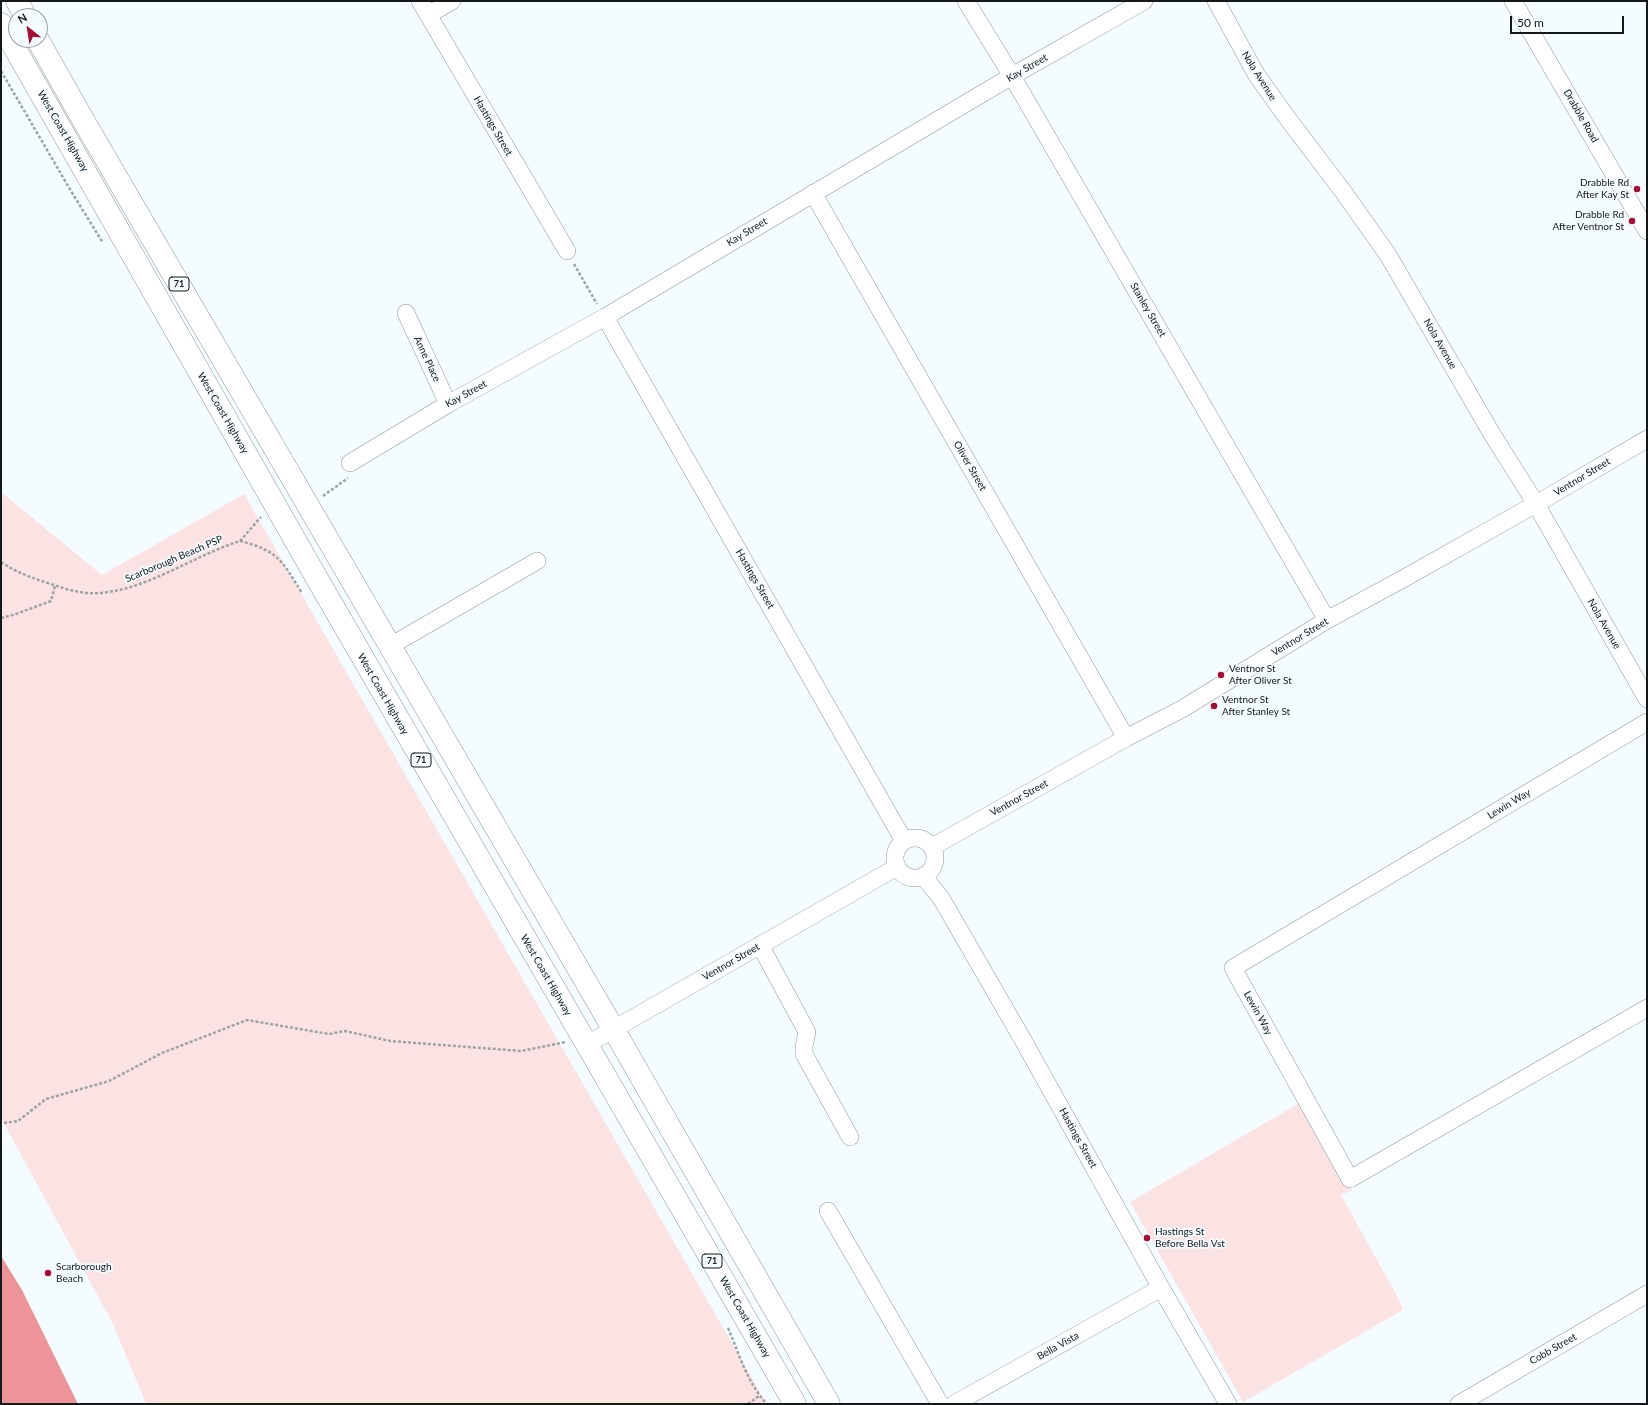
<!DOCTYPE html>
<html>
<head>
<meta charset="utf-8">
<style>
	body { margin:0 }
	#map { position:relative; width:1648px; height:1405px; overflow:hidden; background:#f4fcff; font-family:Lato,sans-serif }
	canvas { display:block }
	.frame { position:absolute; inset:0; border:2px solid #131819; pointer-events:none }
	.north { position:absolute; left:8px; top:8px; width:40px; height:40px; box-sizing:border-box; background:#f4fcff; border:1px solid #9aa1a3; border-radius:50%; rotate:330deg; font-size:11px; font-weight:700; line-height:16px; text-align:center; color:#131819 }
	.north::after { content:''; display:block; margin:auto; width:14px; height:18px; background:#a60d35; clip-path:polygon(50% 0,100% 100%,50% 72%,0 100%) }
	.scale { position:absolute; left:1510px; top:16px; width:114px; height:18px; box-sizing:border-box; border:2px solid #131819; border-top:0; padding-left:5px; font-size:12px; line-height:14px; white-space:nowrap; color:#131819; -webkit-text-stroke:3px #f4fcff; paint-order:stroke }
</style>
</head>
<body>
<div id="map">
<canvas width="1648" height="1405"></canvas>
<div class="frame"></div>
<div class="north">N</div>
<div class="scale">50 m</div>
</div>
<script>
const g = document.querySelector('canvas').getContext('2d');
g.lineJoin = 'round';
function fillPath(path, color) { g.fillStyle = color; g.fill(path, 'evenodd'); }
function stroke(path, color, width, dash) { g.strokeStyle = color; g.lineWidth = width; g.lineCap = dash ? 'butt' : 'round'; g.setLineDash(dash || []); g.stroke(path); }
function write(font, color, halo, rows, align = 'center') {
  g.font = font + ' Lato,sans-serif'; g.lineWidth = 3.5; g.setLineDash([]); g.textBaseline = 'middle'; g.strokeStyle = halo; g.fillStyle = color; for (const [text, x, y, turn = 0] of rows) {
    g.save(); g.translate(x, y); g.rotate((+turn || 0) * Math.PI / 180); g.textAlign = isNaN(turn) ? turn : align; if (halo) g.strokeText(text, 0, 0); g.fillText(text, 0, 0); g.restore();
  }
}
fillPath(new Path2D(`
	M1,492L102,575L244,494L767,1404H146L113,1324L1,1118Z
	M1301,1102L1352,1190L1341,1195L1397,1296L1403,1310L1243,1402L1130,1202Z`), '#fce3e3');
fillPath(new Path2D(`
	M1,1256L22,1290L78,1404H1Z`), '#ec949a');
const minor = new Path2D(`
	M420,1L567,251
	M966,1L1012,76L1327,620
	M1216,1L1256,74L1288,119L1342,190L1388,255L1492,434L1536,504L1647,699
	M1513,1L1647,231
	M428,15L452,1
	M813,193L1126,738
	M406,313L448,404
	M605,317L904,841
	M350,463L448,404L605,317L1012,76L1144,1
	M390,646L537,561
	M1647,722L1233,968L1350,1179L1647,1008
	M895 858a20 20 0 1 1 40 0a20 20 0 1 1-40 0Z
	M932,847L1126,738L1182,709L1327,620L1401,580L1536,504L1647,439
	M923,876L941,898L1023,1040L1161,1288L1228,1404
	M760,945L807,1032L804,1047V1054L850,1137
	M586,1045L897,867
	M828,1211L940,1404
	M954,1404L1161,1288
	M1459,1404L1647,1294`);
const highway = new Path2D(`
	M17,1L25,16
	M1,24L319,582L795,1404
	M38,40L82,118L614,1030L829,1404`);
stroke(minor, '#8b989b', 18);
stroke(highway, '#8b989b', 23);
stroke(new Path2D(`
	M1,71L71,191L103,243
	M574,264L597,304
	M323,496L348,478
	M240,541C279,551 282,561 302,593
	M240,541L261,517
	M1,562C17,573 35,579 54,585C68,590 83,594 98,593C145,591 195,555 240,541
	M1,618L16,614L51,601L55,586
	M4,1123L18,1121L46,1099L109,1081L162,1053L247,1020L329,1034L345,1031L390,1041L521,1051L566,1042
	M728,1328C739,1353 747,1383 767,1404
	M748,1404L759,1396`), '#9da4a6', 2.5, [3, 2]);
stroke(minor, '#fff', 17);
stroke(highway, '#fff', 22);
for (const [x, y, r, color] of [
	[1637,189,4,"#a60d35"],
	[1632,221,4,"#a60d35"],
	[1221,675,4,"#a60d35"],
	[1214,706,4,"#a60d35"],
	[1147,1238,4,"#a60d35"],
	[48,1273,4,"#a60d35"]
]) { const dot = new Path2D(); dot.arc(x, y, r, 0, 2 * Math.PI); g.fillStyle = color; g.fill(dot); stroke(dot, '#f4fcff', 1.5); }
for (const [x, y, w] of [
	[179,284,20],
	[421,760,20],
	[712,1261,20]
]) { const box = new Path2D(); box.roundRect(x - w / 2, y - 7, w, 14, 3); g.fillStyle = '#f4fcff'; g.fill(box); stroke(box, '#131819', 1); }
write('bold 9px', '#131819', null, [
	["71",179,284],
	["71",421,760],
	["71",712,1261]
]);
write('10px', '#131819', '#f4fcff', [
	["Kay Street",1027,68,-30],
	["Nola Avenue",1259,76,58],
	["Drabble Road",1581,116,60],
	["Hastings Street",493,126,60],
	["West Coast Highway",63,131,60],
	["Kay Street",747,232,-31],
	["Stanley Street",1148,310,60],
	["Nola Avenue",1440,344,60],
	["Anne Place",427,359,65],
	["Kay Street",466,394,-29],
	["West Coast Highway",223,413,60],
	["Oliver Street",970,466,60],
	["Ventnor Street",1582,477,-31],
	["Scarborough Beach PSP",174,559,-23],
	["Hastings Street",755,579,60],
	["Nola Avenue",1604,624,60],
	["Ventnor Street",1300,637,-31],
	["West Coast Highway",383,694,60],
	["Ventnor Street",1019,798,-29],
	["Lewin Way",1509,804,-31],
	["Ventnor Street",731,962,-30],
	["West Coast Highway",546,975,60],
	["Lewin Way",1258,1013,61],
	["Hastings Street",1078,1138,61],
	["West Coast Highway",745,1317,60],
	["Bella Vista",1058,1346,-29],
	["Cobb Street",1553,1349,-30]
]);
write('10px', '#131819', '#f4fcff', [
	["Drabble Rd",1629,183,"right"],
	["After Kay St",1629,195,"right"],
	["Drabble Rd",1624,215,"right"],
	["After Ventnor St",1624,227,"right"],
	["Ventnor St",1229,669],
	["After Oliver St",1229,681],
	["Ventnor St",1222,700],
	["After Stanley St",1222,712],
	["Hastings St",1155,1232],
	["Before Bella Vst",1155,1244],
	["Scarborough",56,1267],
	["Beach",56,1279]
], 'left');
</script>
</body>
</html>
